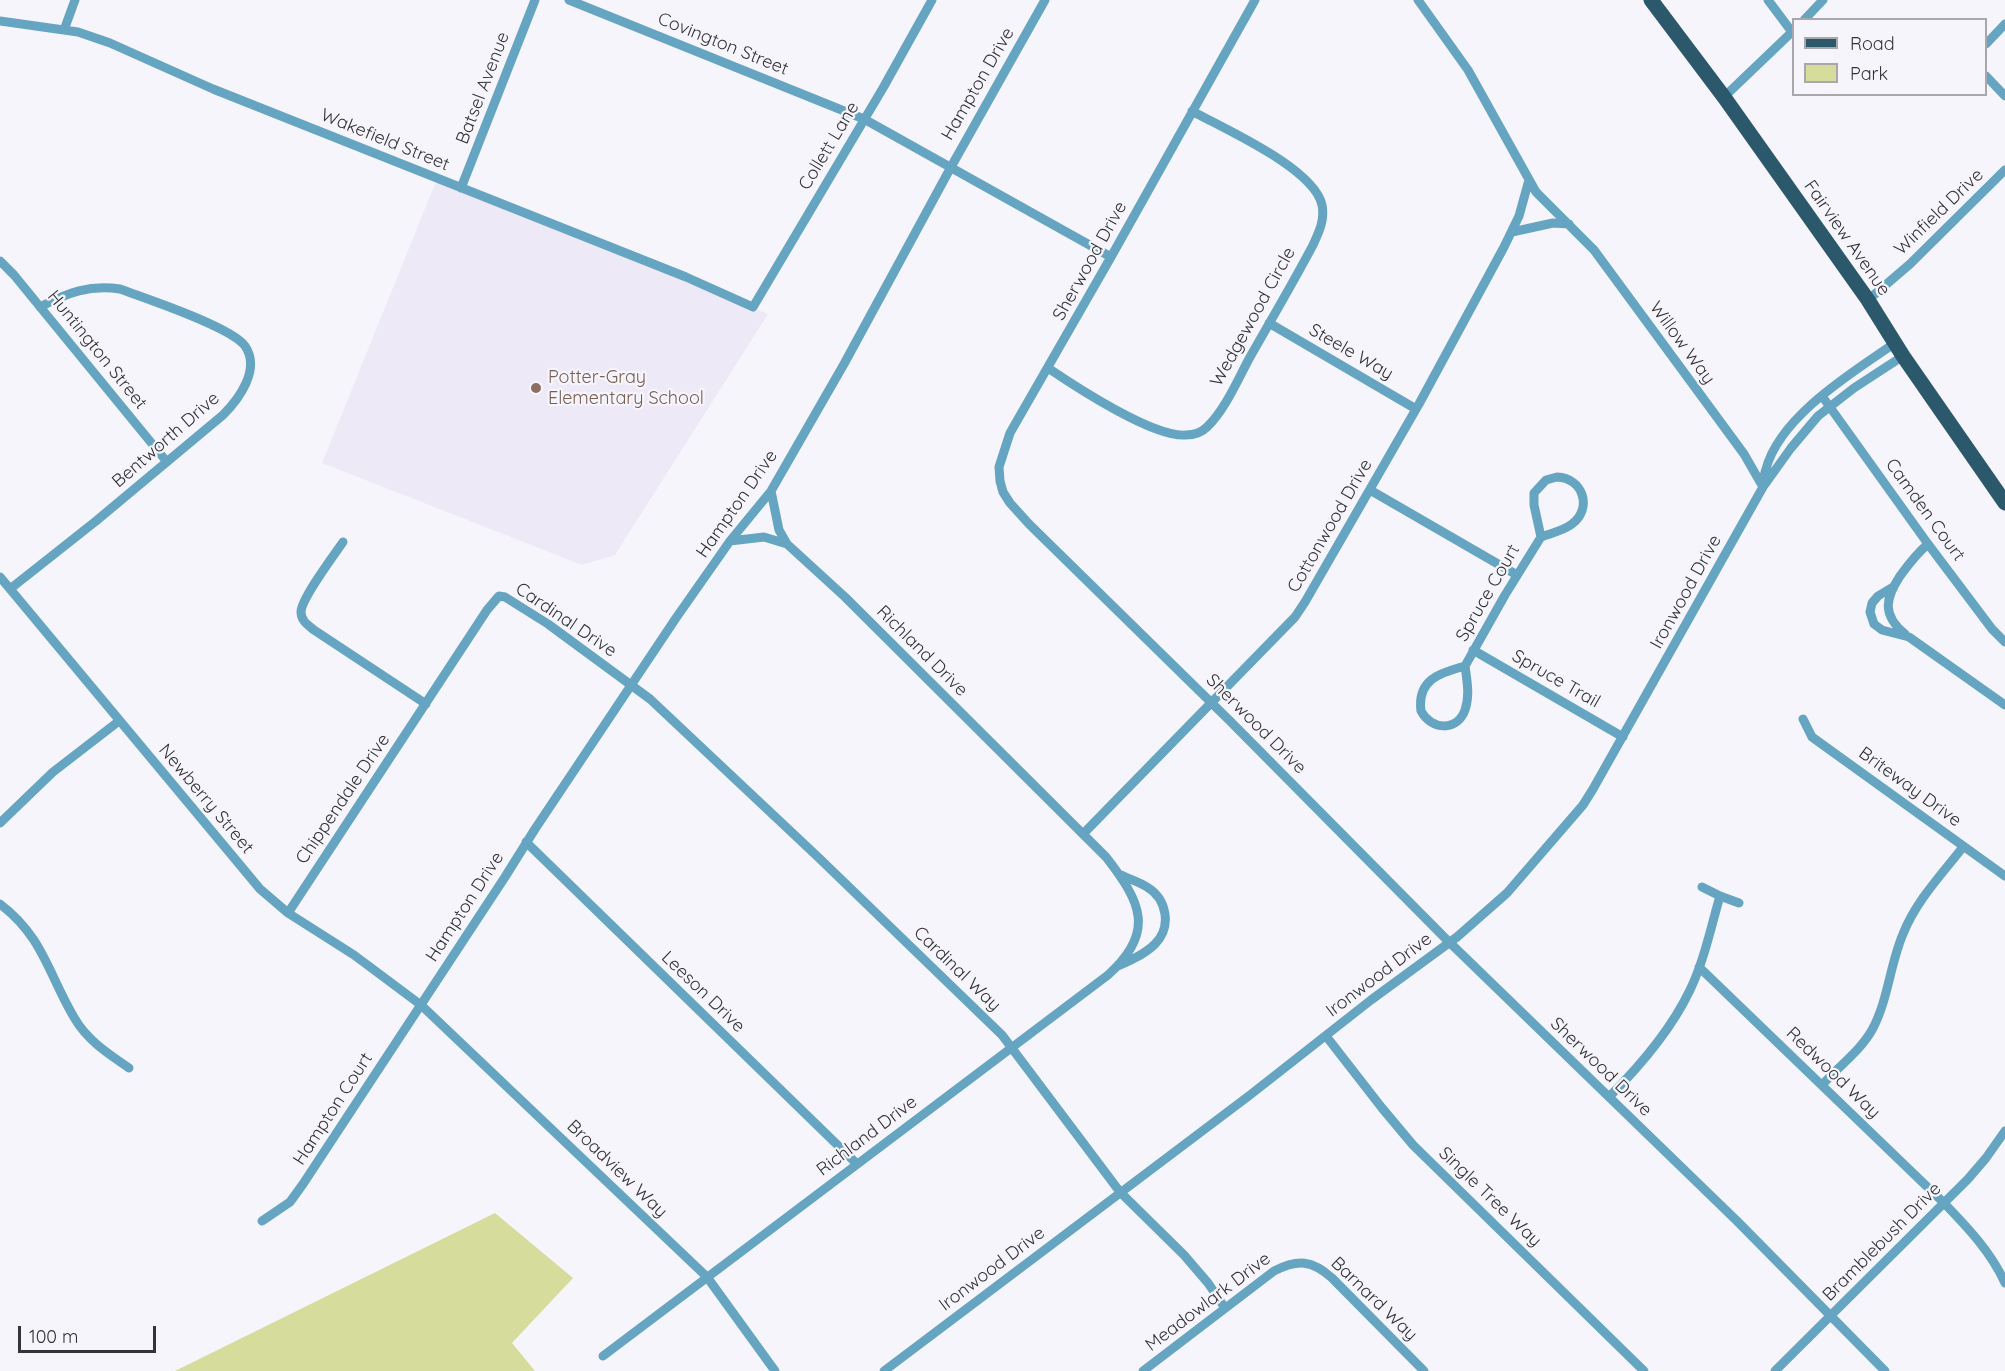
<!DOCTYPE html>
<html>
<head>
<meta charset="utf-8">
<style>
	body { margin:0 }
	#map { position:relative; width:2005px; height:1371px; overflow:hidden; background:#f7f5fc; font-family:Quicksand,sans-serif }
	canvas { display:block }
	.legend { position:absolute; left:1792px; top:18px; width:195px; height:78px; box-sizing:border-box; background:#f7f5fc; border:2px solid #a9a7ad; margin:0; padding:8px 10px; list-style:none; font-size:18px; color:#343336 }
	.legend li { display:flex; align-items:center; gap:12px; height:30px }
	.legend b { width:30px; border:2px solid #a9a7ad }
	.scale { position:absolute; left:18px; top:1326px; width:138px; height:27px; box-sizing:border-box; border:3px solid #343336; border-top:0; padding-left:8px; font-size:18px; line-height:21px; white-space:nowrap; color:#343336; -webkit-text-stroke:4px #f7f5fc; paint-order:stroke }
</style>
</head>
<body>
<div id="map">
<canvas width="2005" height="1371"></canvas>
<ul class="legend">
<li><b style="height:8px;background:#2c586c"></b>Road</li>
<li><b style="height:16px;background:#d6dc9c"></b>Park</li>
</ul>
<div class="scale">100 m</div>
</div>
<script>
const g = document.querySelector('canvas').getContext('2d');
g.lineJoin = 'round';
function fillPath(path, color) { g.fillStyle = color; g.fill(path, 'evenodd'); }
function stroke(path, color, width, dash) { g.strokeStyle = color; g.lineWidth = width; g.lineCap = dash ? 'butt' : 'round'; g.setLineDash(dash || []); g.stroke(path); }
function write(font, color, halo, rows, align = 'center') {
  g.font = font + ' Quicksand,sans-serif'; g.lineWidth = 4.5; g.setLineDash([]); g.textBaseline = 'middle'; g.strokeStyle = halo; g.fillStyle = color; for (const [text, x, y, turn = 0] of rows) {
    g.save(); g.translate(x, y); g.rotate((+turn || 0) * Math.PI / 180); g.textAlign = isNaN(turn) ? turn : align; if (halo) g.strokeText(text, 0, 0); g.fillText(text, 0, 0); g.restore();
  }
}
fillPath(new Path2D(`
	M437,179L768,314L615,555L582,565L322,463Z`), '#ede9f7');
fillPath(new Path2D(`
	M495,1213L573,1278L512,1343L535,1371H175Z`), '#d6dc9c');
stroke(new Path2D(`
	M569,0L864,119L1111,257
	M1255,0L1111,257L1010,433L999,467L1000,481L1003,492L1010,503L1029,524L1229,720L1445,938L1737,1221L1885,1371
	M1418,0L1468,70L1536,192L1594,250L1744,454L1763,487
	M1768,0L1792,32
	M1804,20L1823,0
	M0,21L78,32L110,43L213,89L686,277L753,307L883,88L932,0
	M64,30L75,0
	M1986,44L2005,24
	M1986,76L2005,96
	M1724,97L1794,30
	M461,188L535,0
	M1512,232L1553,223L1569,224
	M0,261L14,275L167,462
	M1868,300L1910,264L2005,170
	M1269,323L1416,409
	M1048,368C1076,387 1154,438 1186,435C1194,435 1202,432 1207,427C1225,410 1238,379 1250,357C1271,320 1293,283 1313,245C1319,232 1325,220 1322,205C1314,168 1224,129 1192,111
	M1822,396L1928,544L1992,629L2005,642
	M1557,477C1583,478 1593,508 1572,524C1563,531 1551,533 1541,537L1534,505V493L1546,480Z
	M1763,487C1764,481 1764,474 1766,469C1780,416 1853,372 1895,343
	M1370,490L1517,575
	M730,541L764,537L787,544
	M343,542C334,555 301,599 301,612C301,621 308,625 314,630L426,704
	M0,577L260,889L288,913L354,955L421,1005L707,1277L775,1371
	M1893,587L1878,596L1872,603L1870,612L1874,624L1882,630L1909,637L2005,705
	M10,589L96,521L223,415C239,399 261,369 245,346C232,327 145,298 120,289C90,284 67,293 40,307
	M1905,634C1882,615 1885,599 1900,576C1909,564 1916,554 1928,544
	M1473,650L1623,737
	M1465,666C1467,681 1470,695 1465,710C1457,732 1431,730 1421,711C1417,680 1439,673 1465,666Z
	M1465,666L1505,595L1541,537
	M1803,719L1812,737L2005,876
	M0,823L53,772L119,721
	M1083,834L1295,617L1305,602L1419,404L1504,247L1519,216L1529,180
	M526,842L857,1164
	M1702,887L1720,896L1739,903
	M0,904C43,936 49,976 75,1019C88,1041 109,1054 129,1068
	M288,913L487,610L499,596L505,597L548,624L650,699L819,858L1002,1035L1120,1192L1184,1255L1208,1283L1225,1308
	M1118,966C1131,960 1145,954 1155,944C1172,927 1167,899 1147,887C1139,882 1129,879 1121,875
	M1699,967L1944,1203C1968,1228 1991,1252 2005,1283
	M1326,1036L1382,1108L1413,1145L1644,1371
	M1823,1084C1839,1066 1860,1051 1872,1030C1888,1001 1890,964 1903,934C1916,901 1942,874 1963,847
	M1609,1097C1640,1066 1671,1030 1690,990C1704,961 1711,927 1720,896
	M262,1221L290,1202L303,1184L505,877L535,829L676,618L730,541L771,491L844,364L951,167L1045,0
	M603,1356L1108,975C1156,932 1141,902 1106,857L845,597L787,544L779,530L771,491
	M884,1371L1250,1095L1371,1000L1457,937L1507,893L1583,805L1593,789L1741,526L1763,487L1791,448L1818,416L1854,388L1903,356
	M1143,1371L1274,1271C1298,1259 1312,1260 1332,1278L1424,1371
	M1775,1371L1968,1179L1986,1158L2005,1131`), '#65a5c1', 9);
stroke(new Path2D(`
	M1651,0L1724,97L1868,300L1903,356L2005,503`), '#2c586c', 15);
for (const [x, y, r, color] of [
	[536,388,6,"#8d6e63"]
]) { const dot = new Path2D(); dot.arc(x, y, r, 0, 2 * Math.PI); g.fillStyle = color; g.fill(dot); stroke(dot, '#f7f5fc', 2); }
write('18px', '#343336', '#f7f5fc', [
	["Covington Street",723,44,22],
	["Hampton Drive",978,84,-60],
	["Batsel Avenue",483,88,-69],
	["Wakefield Street",385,140,22],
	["Collett Lane",829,146,-59],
	["Winfield Drive",1939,212,-44],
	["Fairview Avenue",1847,238,55],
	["Sherwood Drive",1090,261,-61],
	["Wedgewood Circle",1253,317,-61],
	["Willow Way",1682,343,54],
	["Huntington Street",97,350,51],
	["Steele Way",1351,352,30],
	["Bentworth Drive",166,440,-41],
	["Hampton Drive",737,504,-55],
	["Camden Court",1925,510,54],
	["Cottonwood Drive",1330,526,-60],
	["Ironwood Drive",1686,592,-61],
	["Spruce Court",1488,593,-60],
	["Cardinal Drive",566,620,34],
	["Richland Drive",922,651,45],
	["Spruce Trail",1556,679,30],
	["Sherwood Drive",1256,724,45],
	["Briteway Drive",1910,787,36],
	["Newberry Street",206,799,50],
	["Chippendale Drive",343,799,-56],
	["Hampton Drive",465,907,-57],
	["Cardinal Way",957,969,44],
	["Ironwood Drive",1379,975,-37],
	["Leeson Drive",703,992,44],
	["Sherwood Drive",1601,1067,44],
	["Redwood Way",1833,1073,44],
	["Hampton Court",333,1109,-57],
	["Richland Drive",867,1136,-37],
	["Broadview Way",617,1169,44],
	["Single Tree Way",1490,1197,44],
	["Bramblebush Drive",1882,1242,-45],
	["Ironwood Drive",992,1269,-37],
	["Barnard Way",1374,1299,44],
	["Meadowlark Drive",1208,1302,-37]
]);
write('18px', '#785e54', '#f7f5fc', [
	["Potter-Gray",548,378],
	["Elementary School",548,399]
], 'left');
</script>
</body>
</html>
